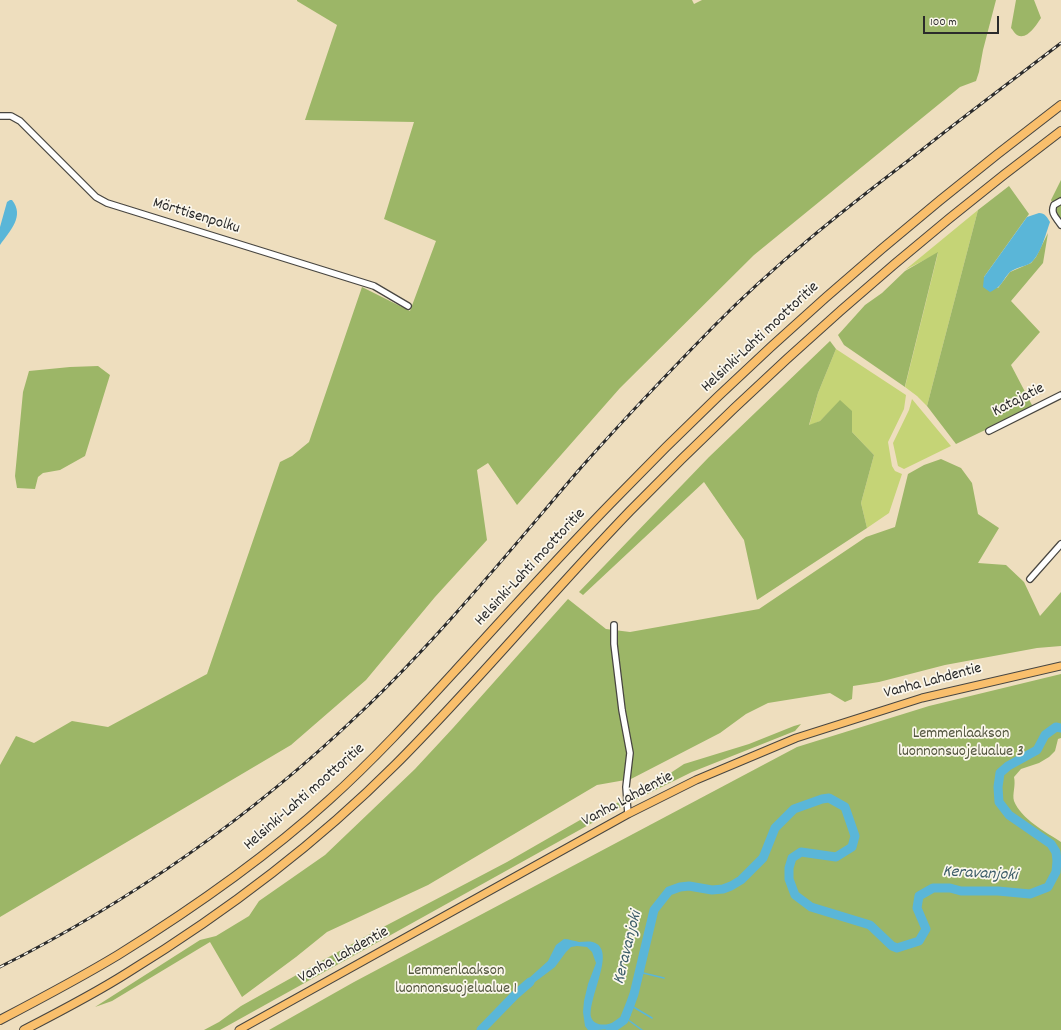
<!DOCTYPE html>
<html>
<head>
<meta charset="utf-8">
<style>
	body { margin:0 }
	#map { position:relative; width:1061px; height:1030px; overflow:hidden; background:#eedebe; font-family:Dekko,sans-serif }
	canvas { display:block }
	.scale { position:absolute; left:923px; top:16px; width:76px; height:18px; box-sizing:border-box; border:2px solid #2b2b2b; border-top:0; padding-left:5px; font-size:12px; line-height:14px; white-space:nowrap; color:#2b2b2b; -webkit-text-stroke:3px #fbf7ec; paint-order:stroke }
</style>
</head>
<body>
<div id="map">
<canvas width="1061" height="1030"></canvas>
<div class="scale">100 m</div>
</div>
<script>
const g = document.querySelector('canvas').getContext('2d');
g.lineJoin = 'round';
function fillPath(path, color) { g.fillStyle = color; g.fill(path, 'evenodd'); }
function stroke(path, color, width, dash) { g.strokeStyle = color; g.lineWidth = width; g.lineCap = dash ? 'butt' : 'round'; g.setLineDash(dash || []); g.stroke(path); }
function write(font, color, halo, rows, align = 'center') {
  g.font = font + ' Dekko,sans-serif'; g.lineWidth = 3.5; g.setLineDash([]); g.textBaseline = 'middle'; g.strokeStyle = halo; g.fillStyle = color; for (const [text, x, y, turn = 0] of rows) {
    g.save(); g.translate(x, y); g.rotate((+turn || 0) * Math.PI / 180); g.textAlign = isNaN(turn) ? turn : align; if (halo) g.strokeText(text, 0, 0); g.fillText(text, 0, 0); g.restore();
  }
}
fillPath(new Path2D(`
	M978,210L927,406L917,396L905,387L938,253L905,270Z
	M836,349L906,395L904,409L888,442L892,466L895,471L902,474L889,513L867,528L861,503L874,455L852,432L840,401L820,421L809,426L818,393Z
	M912,399L951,446L904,469L898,466L893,443L909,410Z`), '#c5d476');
fillPath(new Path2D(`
	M297,0H692L694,4L702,0H996L983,50L979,72L976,81L960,87L754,255L620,388L517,505L488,463L477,470L487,540L435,597L366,680L291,745L0,917V765L16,736L34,743L72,721L108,727L207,674L280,462L292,456L309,442L362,287L410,311L436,241L384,219L414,122L305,120L337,25L297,1Z
	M1016,0H1034L1041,18C1037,24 1027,41 1017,35C1015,34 1013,30 1011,28Z
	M1061,180V221L1051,200Z
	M1009,186L1029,214L984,277L998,288L1010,272L1031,263L1036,257L1048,233L1043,263L1011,301L1040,332L1011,365L1033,407L956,444L927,406L978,210Z
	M938,252L905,386V387L844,345L838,335L865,305L882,293L905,271Z
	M830,341L836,349L818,393L809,425L820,421L840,400L852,411V432L874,455L861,503L867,528L757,600L744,540L704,482L583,595L579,592L709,457Z
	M98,366L110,375L85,456L60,470L43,473L38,477L35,489L17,488L15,476L23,392L29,371L70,367Z
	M941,459L961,468L972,483L978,514L999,528L978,563L1006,565L1024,582L1040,616L1061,592V646L1037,648L945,665L879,682L853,686L852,699L845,702L830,693L768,703L746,714L720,733L631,779L597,785L428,885L327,932L296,957L242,997L210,942L112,1001L95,1007L200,940L216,936L249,916L259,901L325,855L415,769L453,728L568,599L606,629L630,632L759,609L866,537L895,527L908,474L924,465Z
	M1061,674V724H1054L1058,730L1061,731V738L1058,739L1055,751L1049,757L1039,763L1021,769L1014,777C1016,786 1012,794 1014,801C1021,819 1046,832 1061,842V1030H269L354,982L797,747L929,706Z
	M801,724L795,731L692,772L619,808L220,1030H204L219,1022L241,1006L370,934L507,862L594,812L617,803L651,786L684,764L749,744L794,726Z`), '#9cb667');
fillPath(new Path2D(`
	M10,200H12C25,216 10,231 0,245V227L7,202Z
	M1039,213C1045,213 1047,217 1050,222C1046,233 1040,258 1029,264C1023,267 1014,268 1009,273C1001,282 1003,286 990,292L983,287L984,277L1027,217Z
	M1054,724H1061V731L1058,730L1051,734L1047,730Z
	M564,939C569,939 574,941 579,942C585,942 591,940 597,944C614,955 588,998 591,1017C595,1030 619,1025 624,1012L631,1015C621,1030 606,1030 588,1030L585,1026L583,1012L584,1001L588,984L596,963L592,952L587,947L577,946L571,947L566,952L555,967L535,982L523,993L518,988L548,961L556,945Z`), '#5ab6d8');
stroke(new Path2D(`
	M639,972L664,978
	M630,1005L652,1018
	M627,1019L642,1030`), '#5ab6d8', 1.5);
stroke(new Path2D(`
	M481,1030L515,995L530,982
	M610,1030L624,1020L630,1005L634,994L654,910L669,891L680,887L689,886L712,890L723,889L731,886L741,880L763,858L775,828L794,809L822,799L829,798L845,807L855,836L852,847L836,857L801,852L792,858L789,868V879L795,895L811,907L870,925L892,946L897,948L919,941L926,929L917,908L919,896L933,888H950L961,891H998L1030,894L1048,887L1056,872L1057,861L1056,852L1051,844L1009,815L999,802L998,787L1000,773L1008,766L1037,750L1045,735L1056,727L1061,728`), '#5ab6d8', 9);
const minor = new Path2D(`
	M0,116H11L20,121L96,197L107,203L374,286L408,306
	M1061,201L1054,205C1050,214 1057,218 1061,225
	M989,431L1061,395
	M1030,579L1061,544
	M614,625V644L622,710L630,753L626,787L628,814`);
const major = new Path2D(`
	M239,1030L628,814L696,780L796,738L922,698L1061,666`);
const highway = new Path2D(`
	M0,1020C40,999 80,978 118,955C192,909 264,859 329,800C378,756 422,707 467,658C516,604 565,550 616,498C754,355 903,225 1061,105
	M24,1030C59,1012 94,994 127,973C223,914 315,845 395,765C476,684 550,594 630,511C764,374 908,246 1061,131`);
stroke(minor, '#484641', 8);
stroke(major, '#484641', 9);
stroke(highway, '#484641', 10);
stroke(minor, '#fff', 5.5);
stroke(major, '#f9bf6c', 7);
stroke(highway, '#f9bf6c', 8);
const rail = new Path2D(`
	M0,967C131,901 253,815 359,714C438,639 507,554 578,471C622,421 668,373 714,326C774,265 841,212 909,160C959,120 1010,82 1061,43`);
stroke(rail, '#2b2b2b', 3);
stroke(rail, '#fbf7ec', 1.5, [4.5]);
write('16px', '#2b2b2b', '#fbf7ec', [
	["Mörttisenpolku",196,217,17],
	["Helsinki-Lahti moottoritie",761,338,-43],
	["Katajatie",1019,401,-27],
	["Helsinki-Lahti moottoritie",531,568,-47],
	["Vanha Lahdentie",933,682,-15],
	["Helsinki-Lahti moottoritie",305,798,-41],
	["Vanha Lahdentie",628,800,-28],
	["Vanha Lahdentie",344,956,-29]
]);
write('16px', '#52553e', '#fbf7ec', [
	["Lemmenlaakson",961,735],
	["luonnonsuojelualue 3",961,753],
	["Lemmenlaakson",456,972],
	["luonnonsuojelualue 1",456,990]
]);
write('italic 17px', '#3b5c68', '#fbf7ec', [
	["Keravanjoki",980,875,3],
	["Keravanjoki",629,948,-76]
]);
</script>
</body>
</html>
